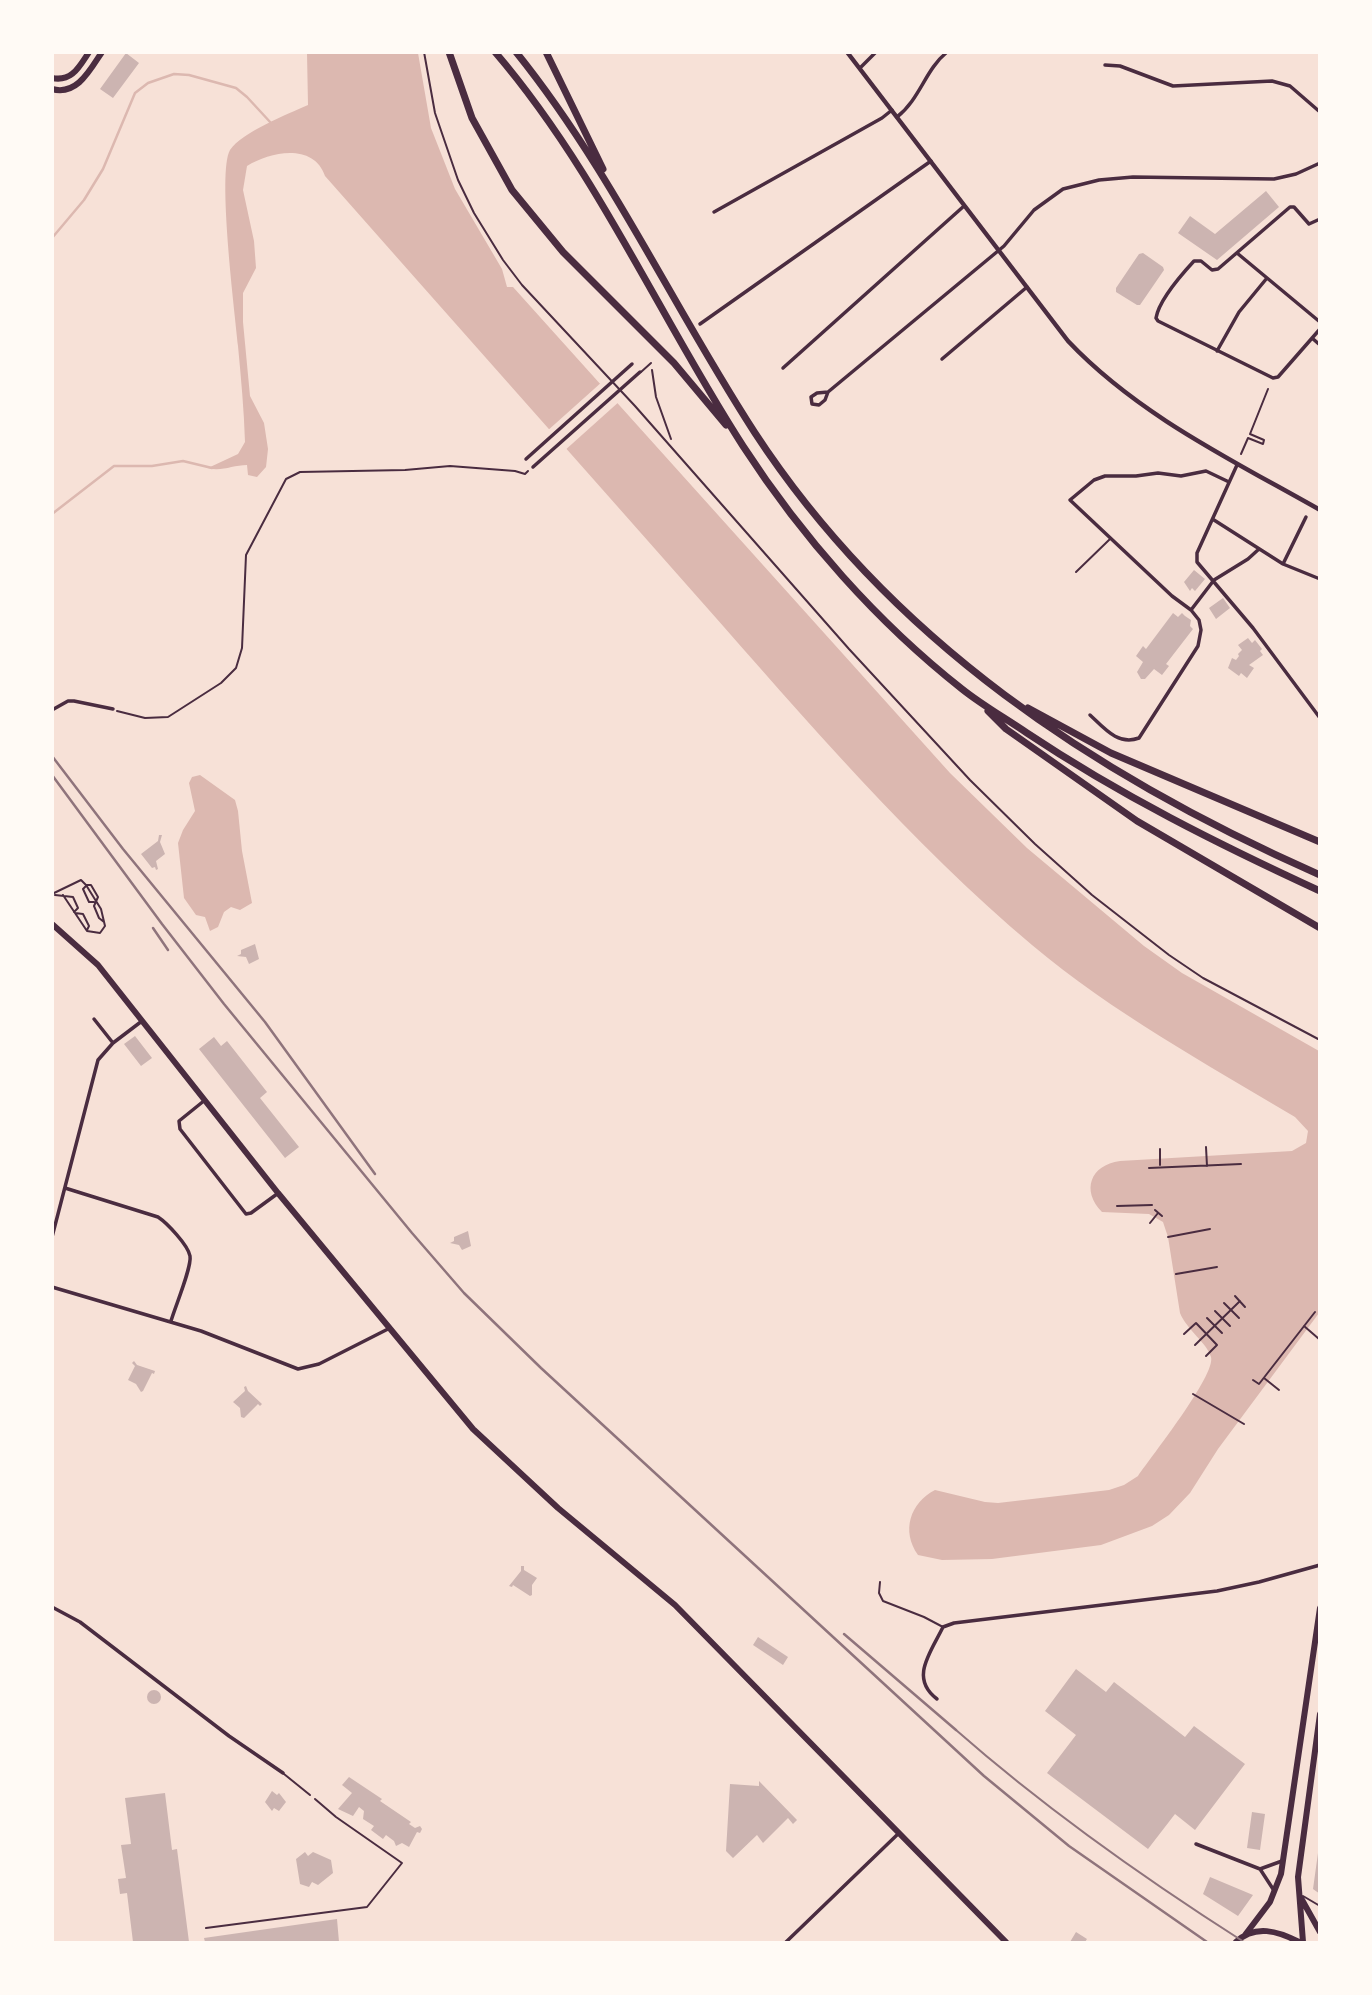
<!DOCTYPE html>
<html>
<head>
<meta charset="utf-8">
<style>
	body { margin:0 }
	#map { position:relative; width:1372px; height:1995px; overflow:hidden; background:#f7e1d7; font-family:"Alegreya Sans",sans-serif }
	canvas { display:block }
	.frame { position:absolute; inset:0; border:54px solid #fffaf5; pointer-events:none }
</style>
</head>
<body>
<div id="map">
<canvas width="1372" height="1995"></canvas>
<div class="frame"></div>
</div>
<script>
const g = document.querySelector('canvas').getContext('2d');
g.lineJoin = 'round';
function fillPath(path, color) { g.fillStyle = color; g.fill(path, 'evenodd'); }
function stroke(path, color, width, dash) { g.strokeStyle = color; g.lineWidth = width; g.lineCap = dash ? 'butt' : 'round'; g.setLineDash(dash || []); g.stroke(path); }
fillPath(new Path2D(`
	M307,53H418L431,128L455,189L502,269L507,287H513L950,773L1027,848L1144,946L1182,973L1319,1051V1313L1218,1449L1190,1493L1169,1515L1152,1526L1101,1545L992,1559L942,1560L918,1555C901,1531 910,1503 935,1490L985,1502L998,1503L1109,1490L1124,1485L1138,1476C1151,1457 1216,1375 1211,1357C1207,1343 1187,1330 1180,1313L1168,1237L1163,1222L1149,1214L1102,1212C1081,1191 1090,1165 1120,1161L1292,1151L1306,1143L1308,1131L1295,1117C1205,1063 1113,1013 1032,945C910,842 806,720 701,601C576,459 450,318 325,176C314,143 271,151 247,166L243,190L254,241L256,268L243,293V322L250,396L264,423L268,449L266,467L257,477L248,475L247,465C233,465 221,472 208,468L238,454L245,442C244,410 241,378 238,346C235,313 217,172 230,150C242,132 288,114 308,105Z
	M200,775L235,800L238,811L242,851L252,903L240,910L231,907L224,912L218,927L210,931L205,917L196,915L184,898L178,843L183,830L195,811L189,783L192,777Z`), '#dcb8b0');
fillPath(new Path2D(`
	M603,381L621,400L563,452L546,432Z`), '#f7e1d7');
stroke(new Path2D(`
	M52,238L84,200L103,169L135,93L148,83L174,74L189,75L236,88L247,97L271,123
	M52,514L114,466H152L183,461L212,468`), '#dcb8b0', 2.5);
fillPath(new Path2D(`
	M126,53L139,63L113,98L100,89Z
	M1266,191L1279,207L1217,260L1178,233L1190,216L1215,234Z
	M1143,253L1163,267L1164,270L1140,305H1137L1116,292V288L1139,254Z
	M1194,570L1205,579L1195,591L1192,588L1190,591L1184,582Z
	M1223,598L1230,608L1216,619L1209,608Z
	M1173,613L1178,617L1182,613L1185,616L1191,620L1190,626L1193,629L1166,664L1169,666L1162,675L1154,669L1145,679H1141L1137,672L1143,662L1136,656L1143,646L1146,649Z
	M1248,638L1252,643L1255,640L1262,649L1260,651L1263,655L1249,665L1254,668L1247,678L1241,673L1239,676L1228,668L1232,658L1236,660L1239,656L1238,654L1242,650L1238,645Z
	M159,835H162L160,842L165,854L156,861L158,869L156,870L155,867L152,868L141,854L158,841Z
	M255,944L259,959L249,964L246,957L237,956L241,954V950Z
	M135,1036L152,1058L141,1066L124,1044Z
	M214,1037L221,1046L227,1041L267,1092L260,1098L299,1147L285,1158L199,1049Z
	M468,1231L471,1246L462,1250L459,1245L450,1243L454,1241V1237Z
	M134,1361L137,1365L155,1371L154,1374L152,1373L143,1391L141,1392L136,1384L128,1380L135,1366L132,1363Z
	M246,1386L248,1391L262,1404L260,1406L258,1404L244,1418L241,1417L240,1408L233,1402L245,1391L244,1387Z
	M521,1566H524V1570L537,1578L532,1585V1595L530,1596L513,1585L512,1587L509,1586L521,1571Z
	M758,1637L788,1657L783,1665L753,1645Z
	M1076,1669L1106,1692L1114,1682L1185,1737L1194,1726L1245,1764L1195,1830L1175,1814L1148,1849L1047,1773L1076,1735L1045,1711Z
	M147 1697a7 7 0 1 1 14 0a7 7 0 1 1-14 0Z
	M349,1777L382,1799L380,1801L411,1822L409,1824L415,1828L420,1826L422,1829L420,1833L417,1832L409,1847L402,1843L396,1846L394,1841L386,1835L383,1839L371,1830L374,1826L363,1819L364,1811L359,1807L353,1816L338,1809L352,1793L342,1785Z
	M759,1781L797,1820L793,1824L788,1818L763,1843L757,1835L733,1858L726,1851L730,1784L759,1786Z
	M272,1791L277,1795L279,1793L286,1802L279,1811L274,1808L272,1811L265,1802Z
	M165,1793L172,1850L177,1849L189,1942H133L127,1893L120,1894L118,1879L126,1878L121,1845L131,1844L125,1798Z
	M1252,1812L1265,1814L1260,1850L1247,1848Z
	M305,1852L308,1856L313,1852L331,1860L333,1873L318,1885L312,1882L309,1887L300,1884L296,1859Z
	M1318,1853H1320V1894L1313,1889Z
	M1210,1877L1253,1895L1238,1916L1203,1894Z
	M337,1919L339,1942H205L204,1938Z
	M1076,1932L1087,1939L1085,1942H1070Z`), '#ccb4b1');
stroke(new Path2D(`
	M652,370L656,397L671,439
	M1241,454L1248,438L1263,444L1264,440L1250,434L1268,389
	M117,711L145,718L168,717L221,683L236,668L242,648L246,555L286,479L300,472L405,470L450,466L515,471L525,474L528,471
	M1206,1147L1207,1166
	M1160,1149V1165
	M1149,1168L1241,1164
	M1117,1206L1152,1205
	M1155,1210L1162,1216
	M1150,1223L1158,1213
	M1168,1237L1210,1229
	M1176,1274L1217,1267
	M1235,1296L1245,1307
	M1224,1303L1239,1318
	M1215,1311L1230,1326
	M1207,1318L1222,1333
	M1304,1326L1319,1339
	M1184,1334L1196,1323L1217,1345L1206,1356
	M1195,1345L1240,1301
	M1264,1378L1279,1390
	M1253,1380L1259,1384L1315,1312`), '#4a2c40', 2);
stroke(new Path2D(`
	M424,52L435,113L458,180L474,213L503,260L522,285L635,406L849,649L970,780L1035,844L1092,895L1169,955L1203,978L1320,1040
	M641,372L651,363
	M1076,572L1110,539
	M86,886L83,889L89,902H94
	M52,894L81,880L86,885H91L98,897L94,906L99,918L104,922
	M55,895L73,897L78,908L74,912
	M63,895L87,931L100,933L105,926L101,909L86,885
	M75,913L83,914L89,926L87,930
	M1193,1394L1244,1424
	M880,1582L879,1593L883,1601L924,1617L943,1627
	M284,1774L310,1795
	M1303,1896L1320,1906
	M206,1928L367,1907L402,1863L336,1817L315,1799`), '#4a2c40', 2);
stroke(new Path2D(`
	M1105,65L1120,66L1173,86L1272,81L1290,86L1320,112
	M860,68L876,52
	M897,117C920,99 925,70 947,52
	M714,212L882,118L892,110
	M1320,219L1309,224L1294,207H1290L1218,269L1212,270L1201,261H1194C1182,274 1159,300 1156,318L1158,321L1273,378L1278,377L1320,329
	M1237,253L1320,322
	M700,324L931,161
	M1312,338L1320,345
	M1217,351L1239,312L1267,278
	M942,359L1027,287
	M783,368L964,206
	M828,392L817,393L811,397L812,404L819,405L825,400L828,392L1004,246L1034,210L1063,189L1099,180L1133,177L1274,179L1296,174L1320,163
	M526,459L632,364
	M1237,465L1197,553V562L1253,628L1320,718
	M533,467L640,372
	M1214,520L1283,564L1320,579
	M1283,564L1306,517
	M1191,610L1214,580L1248,559L1259,549
	M52,710L68,701H74L113,709
	M1090,715C1104,728 1118,746 1139,738L1198,646L1201,630L1199,620L1191,610L1172,596L1070,500L1094,480L1105,476H1136L1158,473L1181,476L1206,471L1229,482
	M94,1019L113,1043
	M205,1100L179,1121L180,1129L246,1214L251,1213L277,1194
	M65,1188L158,1217C167,1223 188,1245 190,1256C192,1267 175,1307 171,1321
	M52,1237L98,1060L113,1043L142,1021
	M52,1287L201,1331L298,1369L319,1364L388,1329
	M52,1607L80,1622L229,1736L283,1773
	M937,1699C909,1678 931,1652 943,1627L954,1623L1217,1591L1259,1582L1320,1565
	M1196,1844L1260,1869L1273,1889
	M1260,1869L1282,1861
	M786,1942L899,1833`), '#4a2c40', 3.5);
stroke(new Path2D(`
	M847,52L1068,341C1138,415 1232,460 1320,510`), '#4a2c40', 4.5);
stroke(new Path2D(`
	M52,78C72,82 79,67 89,52
	M52,89C77,96 90,70 102,52
	M52,924L98,965L278,1193L473,1429L558,1508L675,1605L1006,1942
	M1301,1898L1320,1932
	M1245,1935L1270,1902L1281,1874L1320,1608
	M1236,1942C1255,1924 1278,1931 1299,1942
	M1303,1942L1298,1877L1320,1714`), '#4a2c40', 6);
stroke(new Path2D(`
	M449,52L472,118L512,190L563,252L674,363L726,425
	M495,52C597,171 659,316 743,446C802,537 877,622 962,689C982,705 1005,718 1027,733C1120,795 1218,844 1320,891
	M516,52C611,170 673,307 755,433C891,641 1096,776 1320,875
	M546,52L603,169
	M1028,708L1111,753L1320,842
	M988,711L1006,729L1137,821L1320,928`), '#4a2c40', 7);
stroke(new Path2D(`
	M956,1730C1047,1810 1142,1877 1244,1942`), '#8f747c', 2);
stroke(new Path2D(`
	M52,756L123,849L265,1022L375,1174
	M52,775L162,924L224,1004L412,1233L464,1293L541,1368L984,1776L1069,1846L1207,1942
	M153,928L168,950
	M844,1634L956,1730`), '#8f747c', 2.5);
</script>
</body>
</html>
